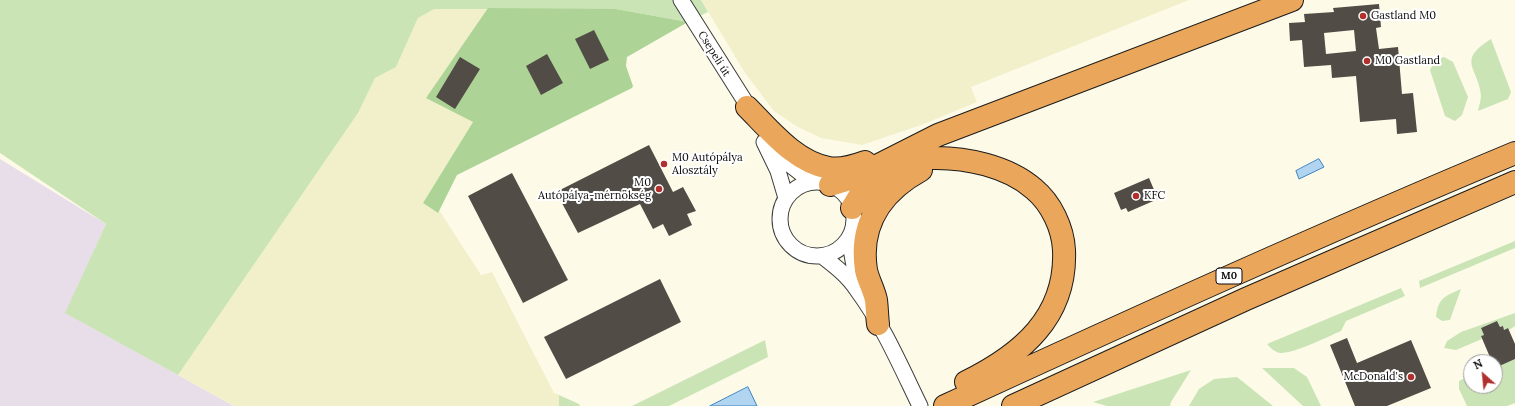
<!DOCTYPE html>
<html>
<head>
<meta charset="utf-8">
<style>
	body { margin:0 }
	#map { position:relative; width:1515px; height:406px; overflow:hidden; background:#fdfbe8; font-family:Lora,serif }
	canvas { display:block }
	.north { position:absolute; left:1463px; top:354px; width:40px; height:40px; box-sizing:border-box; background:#fff; border:1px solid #9d9d9d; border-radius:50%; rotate:333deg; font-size:11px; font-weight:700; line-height:16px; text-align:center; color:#0a0a0a }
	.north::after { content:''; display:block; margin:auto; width:14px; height:18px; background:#af302d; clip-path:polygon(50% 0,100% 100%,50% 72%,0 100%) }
</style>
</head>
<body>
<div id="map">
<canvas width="1515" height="406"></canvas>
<div class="north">N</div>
</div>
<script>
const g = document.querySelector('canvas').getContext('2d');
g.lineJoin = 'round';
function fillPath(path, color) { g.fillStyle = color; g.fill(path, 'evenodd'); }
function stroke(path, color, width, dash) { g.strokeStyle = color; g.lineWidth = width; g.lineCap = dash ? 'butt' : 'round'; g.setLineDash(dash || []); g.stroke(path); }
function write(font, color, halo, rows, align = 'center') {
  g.font = font + ' Lora,serif'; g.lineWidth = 4; g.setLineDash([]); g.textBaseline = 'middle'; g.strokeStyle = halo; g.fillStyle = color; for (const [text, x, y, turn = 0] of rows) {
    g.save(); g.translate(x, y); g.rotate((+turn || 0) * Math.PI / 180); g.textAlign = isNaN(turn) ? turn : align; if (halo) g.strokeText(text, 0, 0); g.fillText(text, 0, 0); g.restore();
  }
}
fillPath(new Path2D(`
	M0,159L106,224L66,313L234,406H0Z`), '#e8dee9');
fillPath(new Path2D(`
	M701,0H1189L971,87L977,102L924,124L862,145L821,138L796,126L774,111L745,73Z
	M434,8H488L427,97L473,122L423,203L438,213L439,210L481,275L492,272L554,393L559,395V406H234L178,375L358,113L375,78L396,67L418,18Z`), '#f1f0cb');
fillPath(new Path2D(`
	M0,0H701L708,12L688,22L616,9H434L418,18L396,67L375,78L358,113L178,375L65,313L106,224L0,153Z
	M1491,39L1511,92L1508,99L1478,111C1479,106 1481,100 1481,95C1478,67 1456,61 1491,39Z
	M1444,57L1453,62L1468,97L1462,115L1455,121L1445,116L1430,70L1435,60Z
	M1515,241V248L1420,288L1419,281Z
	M1401,288L1405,296L1346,321L1341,331C1327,337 1293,354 1280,353C1275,352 1270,348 1267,344Z
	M1461,289L1450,320L1442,321L1436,317C1438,298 1445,296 1461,289Z
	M1515,313V326L1509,330L1508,328L1504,330L1503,326L1500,327L1497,321L1481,328L1484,335L1481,336L1482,339L1456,350L1444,348L1447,341L1461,332Z
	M765,340L768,357L669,406H632Z
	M1515,359V403L1507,406H1467L1459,389V381L1471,375V386H1495V368Z
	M1262,368H1294L1307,377L1321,406H1303Z
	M1191,370L1171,402L1170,406H1107L1093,402Z
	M1237,377L1273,406H1189L1199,389L1214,379Z
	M559,395L579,404L580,406H559Z`), '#cae4b6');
fillPath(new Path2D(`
	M488,8L616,9L688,22L627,57L626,66L633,86L632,88L457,175L438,213L423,203L473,122L426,98Z`), '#add496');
const water = new Path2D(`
	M1319,159L1324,167L1299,179L1296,171Z
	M748,387L757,406H710Z`);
fillPath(water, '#b1d4f1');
stroke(water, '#3d84c3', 1);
fillPath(new Path2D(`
	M1379,4L1381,27L1376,28L1379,49L1398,47L1402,94L1413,93L1417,132L1397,134L1396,119L1360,122L1356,76L1332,78L1331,65L1304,67L1302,40L1290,41L1289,23L1305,22L1304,14L1334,12L1333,8ZM1354,30L1356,51L1326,54L1324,33Z
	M594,30L609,60L590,69L575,39Z
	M547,54L563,83L541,95L526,66Z
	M460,57L480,69L455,109L436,97Z
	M649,145L673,192L683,187L696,211L687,214L692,225L669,236L663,224L653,229L640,204L578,233L556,192Z
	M512,173L568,280L523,303L468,196Z
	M1149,178L1158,199L1128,212L1126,208L1121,210L1114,193Z
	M660,279L681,322L566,379L544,337Z
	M1497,321L1500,327L1503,326L1504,330L1508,328L1515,344V359L1495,368V362H1492L1481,336L1484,335L1481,328Z
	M1347,338L1357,363L1411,340L1431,388L1387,406H1355L1330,345Z`), '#524c47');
const minor = new Path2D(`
	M681,0L753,114
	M764,142L778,171L786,198
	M774,143L789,164L812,182
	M780 219a37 37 0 1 1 74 0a37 37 0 1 1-74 0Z
	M849,238L854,266L862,286
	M822,256C835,266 848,276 857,290C883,325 901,367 920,406`);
const highway = new Path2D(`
	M747,107C770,130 795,162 829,168C841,170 854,166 865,162
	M830,185L853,178L938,135L1292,0
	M852,208C857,201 860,193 866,188C879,175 913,159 931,158C965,157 1008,166 1034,189C1051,203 1063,228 1064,250C1067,317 1021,355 966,382
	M878,324C877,316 877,308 876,300C874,290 868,280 866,270C859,224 881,192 921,170
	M945,406C1134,319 1323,233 1515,153
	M1013,406L1246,299L1515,182`);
stroke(minor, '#3d3d3d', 17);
stroke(highway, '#1b1b1b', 24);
stroke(minor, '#fff', 15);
stroke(highway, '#eaa65a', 22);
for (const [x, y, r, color] of [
	[1363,16,4,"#af302d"],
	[1367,61,4,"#af302d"],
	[664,164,4,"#af302d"],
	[659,189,4,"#af302d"],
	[1136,196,4,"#af302d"],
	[1411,377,4,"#af302d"]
]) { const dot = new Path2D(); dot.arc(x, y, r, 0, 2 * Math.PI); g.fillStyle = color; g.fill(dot); stroke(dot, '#fff', 1.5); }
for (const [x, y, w] of [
	[1229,276,26]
]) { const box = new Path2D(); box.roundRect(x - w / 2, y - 8, w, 16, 3); g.fillStyle = '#fff'; g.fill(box); stroke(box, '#0a0a0a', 1); }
write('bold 10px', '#0a0a0a', null, [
	["M0",1229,276]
]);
write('11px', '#0a0a0a', '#fff', [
	["Gastland M0",1371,16],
	["M0 Gastland",1375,61],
	["M0 Autópálya",672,158],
	["Alosztály",672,171],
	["M0",651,183,"right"],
	["Autópálya-mérnökség",651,196,"right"],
	["KFC",1144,196],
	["McDonald's",1403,377,"right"]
], 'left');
write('11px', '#0a0a0a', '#fff', [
	["Csepeli út",714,54,58]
]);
</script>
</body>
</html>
